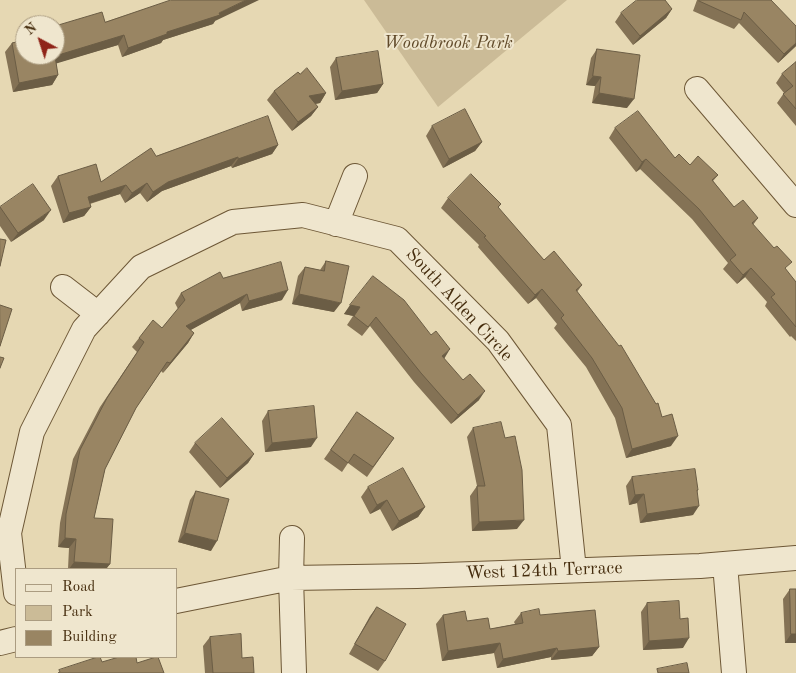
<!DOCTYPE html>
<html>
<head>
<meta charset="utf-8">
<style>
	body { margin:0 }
	#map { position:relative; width:796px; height:673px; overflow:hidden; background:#e6d8b3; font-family:"Old Standard TT",serif }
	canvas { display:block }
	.legend { position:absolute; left:15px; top:568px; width:162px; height:90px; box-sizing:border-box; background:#efe6ce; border:1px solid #ab9c81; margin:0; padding:6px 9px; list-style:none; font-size:15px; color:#452c0d }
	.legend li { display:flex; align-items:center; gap:10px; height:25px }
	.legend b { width:25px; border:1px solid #ab9c81 }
	.north { position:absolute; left:15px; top:15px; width:50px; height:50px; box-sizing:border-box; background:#efe6ce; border:1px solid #ab9c81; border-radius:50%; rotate:320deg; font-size:14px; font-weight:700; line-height:20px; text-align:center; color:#452c0d }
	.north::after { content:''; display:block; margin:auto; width:18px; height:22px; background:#8f2418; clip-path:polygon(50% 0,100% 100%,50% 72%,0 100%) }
</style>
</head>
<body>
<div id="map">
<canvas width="796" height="673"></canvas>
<ul class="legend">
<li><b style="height:6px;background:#efe6ce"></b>Road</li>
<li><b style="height:14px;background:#cbbb97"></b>Park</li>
<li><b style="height:14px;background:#998563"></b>Building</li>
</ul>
<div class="north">N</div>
</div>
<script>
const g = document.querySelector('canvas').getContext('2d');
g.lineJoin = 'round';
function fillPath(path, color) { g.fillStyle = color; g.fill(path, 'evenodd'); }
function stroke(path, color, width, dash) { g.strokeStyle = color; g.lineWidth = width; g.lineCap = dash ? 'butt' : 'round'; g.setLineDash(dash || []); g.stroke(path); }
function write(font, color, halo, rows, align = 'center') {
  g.font = font + ' "Old Standard TT",serif'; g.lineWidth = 4; g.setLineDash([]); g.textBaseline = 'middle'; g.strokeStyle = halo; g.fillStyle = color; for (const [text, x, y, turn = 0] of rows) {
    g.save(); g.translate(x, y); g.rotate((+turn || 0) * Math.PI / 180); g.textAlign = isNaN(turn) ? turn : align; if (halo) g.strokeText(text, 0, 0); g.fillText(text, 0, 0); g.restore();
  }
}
fillPath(new Path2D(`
	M364,0H567L438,107Z`), '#cbbb97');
const street = new Path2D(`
	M697,89L796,205
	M336,224L355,176
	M63,287L98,314
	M292,538L291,578L294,673
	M725,564L734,673
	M16,593L9,533L32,432L84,329L141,267L233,222L303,215L397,239L498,341L559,425L574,570
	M176,601L291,578L417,576L700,566L796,558
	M0,643L16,639`);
stroke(street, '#6d5736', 26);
stroke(street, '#efe6ce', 24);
fillPath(new Path2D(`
	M697,0H771L796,46L778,63L739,23L734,29L693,11Z
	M672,9L666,18L633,45L615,22L621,13Z
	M215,21L213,24L163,40L161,43L122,57L118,45L56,63L58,75L52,85L13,92L5,52L12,43L20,41L25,34V55L105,22Z
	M597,49L627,108L592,103L595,86L586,85L591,58Z
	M336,58L383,84L377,93L335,100L330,67Z
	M796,62V126L777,103L784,93L776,83L782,74Z
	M274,91L326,93L320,103L315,104L318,107L311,116L292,131L267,100Z
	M432,126L482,142L475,151L443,168L426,136Z
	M615,128L690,165L718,175L713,181L734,207L758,218L753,225L786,270L796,282V341L791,336L790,337L765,306L767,302L745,277L737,284L723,269L728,263L692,219L640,169L636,172L609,138Z
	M278,145L272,154L232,168L231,166L162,191L147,202L140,193L125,203L120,194L90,204L91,207L84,216L63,223L51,186L58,176L101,182L156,156Z
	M448,198L501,204L498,208L544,260L582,285L577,292L662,417L671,446L626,458L615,418L586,367L554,328L557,324L536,298L528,304L478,247L479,245L441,208Z
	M0,207L44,220L11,242L0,226Z
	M326,261L334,312L292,304L298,276L305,267L320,270Z
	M373,276L479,400L451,424L414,382L370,326L362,336L347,325L353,316L344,314Z
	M223,278L282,300L242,311L240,303L190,330L194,333L188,343L163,373L161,371L136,408L105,469L94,518L110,564L106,569H68L69,548L58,547L60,523L73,459L100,407L137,352L132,347L139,338L162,328L178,309L175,303L181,293Z
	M268,411L311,447L265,452L262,421Z
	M357,412L394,438L367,477L348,463L342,472L324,459Z
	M473,428L505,438L517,529L472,531L470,496L477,486L467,437Z
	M195,443L254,454L248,463L220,488L189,452Z
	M632,477L698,490L697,492L693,515L640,523L637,503L629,505L626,486Z
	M368,487L425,507L418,517L392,531L380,509L370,514L361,497Z
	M196,491L211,551L178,542L190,500Z
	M790,589L796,643H785L783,599Z
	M647,603L683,648L643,650L641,612Z
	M377,607L385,661L378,671L349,654L370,616Z
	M521,613L540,615L599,647L592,656L551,660V657L497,668L494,653L442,661L436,624L443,615L467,621L490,629L515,624L514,622Z
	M210,637L242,658L254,673H205L203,646Z`), '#847255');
fillPath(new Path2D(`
	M246,0H259L215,21L213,24L163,40L161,43L122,57L128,48L167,32L219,13Z
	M672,9L666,18L633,45L640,36Z
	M124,35L118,45L48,66L55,56Z
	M796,43V46L778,63L784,54Z
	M58,75L52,85L13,92L19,83Z
	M593,76L601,77L595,86L586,85Z
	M383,84L377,93L335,100L342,91Z
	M326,93L320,103L303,106L309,96Z
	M599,93L634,99L627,108L592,103Z
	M318,107L311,116L292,131L298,122Z
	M482,142L475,151L443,168L449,159Z
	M278,145L272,154L232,168L238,159Z
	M238,157L231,166L162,191L147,202L153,192L168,182Z
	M646,159L640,169L636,172L642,162Z
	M147,183L140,193L125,203L132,193Z
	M126,185L120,194L81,206L88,197Z
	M91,207L84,216L63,223L69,213Z
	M51,210L44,220L11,242L18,233Z
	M751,268L745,277L737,284L743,275Z
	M542,289L536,298L528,304L535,295Z
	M288,290L282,300L242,311L249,301Z
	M247,294L240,303L180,336L186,326Z
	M299,294L341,303L334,312L292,304Z
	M350,305L360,307L354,316L344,314Z
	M194,333L188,343L163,373L170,363Z
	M450,349L444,359L442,356Z
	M485,391L479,400L451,424L458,415Z
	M678,436L671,446L626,458L632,449Z
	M317,438L311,447L265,452L272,443Z
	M254,454L248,463L220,488L227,478Z
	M644,494L637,503L629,505L635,495Z
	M387,500L380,509L370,514L377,505Z
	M699,506L693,515L640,523L647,514Z
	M425,507L418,517L392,531L399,521Z
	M524,520L517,529L472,531L479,522Z
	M185,533L217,541L211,551L178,542Z
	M65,538L76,539L69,548L58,547Z
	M74,562L110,564L106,569H69Z
	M791,634H796V643H785Z
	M689,638L683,648L643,650L649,641Z
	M500,643L494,653L442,661L448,651Z
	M599,647L592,656L551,660L558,651Z
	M557,648L551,657L497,668L503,659Z`), '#6b5d45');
const building = new Path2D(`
	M171,0H246L219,13L220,15L167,32V34L128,48L124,35L55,56L58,75L19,83L12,43L25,40V55H55V26L102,12L105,22Z
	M637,0H665L672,9L640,36L621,13Z
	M700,0H771L796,26V43L784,54L744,12L741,20L699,1Z
	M597,49L640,55L634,99L599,93L601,77L593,76Z
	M378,51L383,84L342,91L336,58Z
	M796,62V109L783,94L793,86L782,74Z
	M307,68L326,93L309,96L318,107L298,122L274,91L298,72L300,74Z
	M465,109L482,142L449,159L432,126Z
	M638,111L675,158L679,154L690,165L698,156L718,175L712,180L734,207L743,200L758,218L752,223L774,248L777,246L792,262L785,268L796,282V327L771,297L775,294L751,268L743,275L730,260L736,255L699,209L646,159L642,162L615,128Z
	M268,116L278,145L238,159V157L168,182L153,192L147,183L132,193L126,185L88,197L91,207L69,213L58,176L96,164L101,182L151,148L156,156Z
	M471,174L501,204L498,207L544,260L554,251L582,285L576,290L619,346L621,345L656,404L658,403L662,417L672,414L678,436L632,449L622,408L592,358L561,318L564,315L542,289L535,295L484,237L486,236L448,198Z
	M33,184L51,210L18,233L0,207Z
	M0,239L6,240L0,266Z
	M326,261L349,266L341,303L299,294L305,267L324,271Z
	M281,262L288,290L249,301L247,294L186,326L194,333L170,363L167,362L136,408L105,469L94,518L113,519L110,564L74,562L76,539L65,538L66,514L80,450L107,398L144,342L139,338L153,320L162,328L185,300L181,293L220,272L223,278Z
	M373,276L404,300L431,335L436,331L450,349L442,356L463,380L470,374L485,391L458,415L421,373L376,317L368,327L354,316L360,307L350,305Z
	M0,305L12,309L0,346Z
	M0,357L4,358L0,368Z
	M314,406L317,438L272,443L268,411Z
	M357,412L394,438L373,467L354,454L348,463L331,450Z
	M222,418L254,454L227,478L195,443Z
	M501,422L505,438L515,436L522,470L524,520L479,522L477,486H485L473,428Z
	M403,468L425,507L399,521L387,500L377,505L368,487Z
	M695,469L698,490H697L699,506L647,514L644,494L635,495L632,477Z
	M196,491L229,499L217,541L185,533Z
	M790,589H796V634H791Z
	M679,601L680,619L688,618L689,638L649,641L647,603Z
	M377,607L406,624L385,661L355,644Z
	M539,609L540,615L595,610L599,647L558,651L557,648L503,659L500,643L448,651L443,615L465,611L467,621L488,618L490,629L523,623L521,613Z
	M241,634L242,658L253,657L254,673H213L210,637Z
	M98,657H100L102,662L119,657H136L137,663L156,657H158L164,673H58L60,672L59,670Z
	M687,663L689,673H658L657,669Z`);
fillPath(building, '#998563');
stroke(building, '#6b5d45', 1);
write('italic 18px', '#604929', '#efe6ce', [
	["Woodbrook Park",448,43]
]);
write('18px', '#452c0d', '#efe6ce', [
	["South Alden Circle",459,305,47],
	["West 124th Terrace",544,571,-2]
]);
</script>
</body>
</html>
